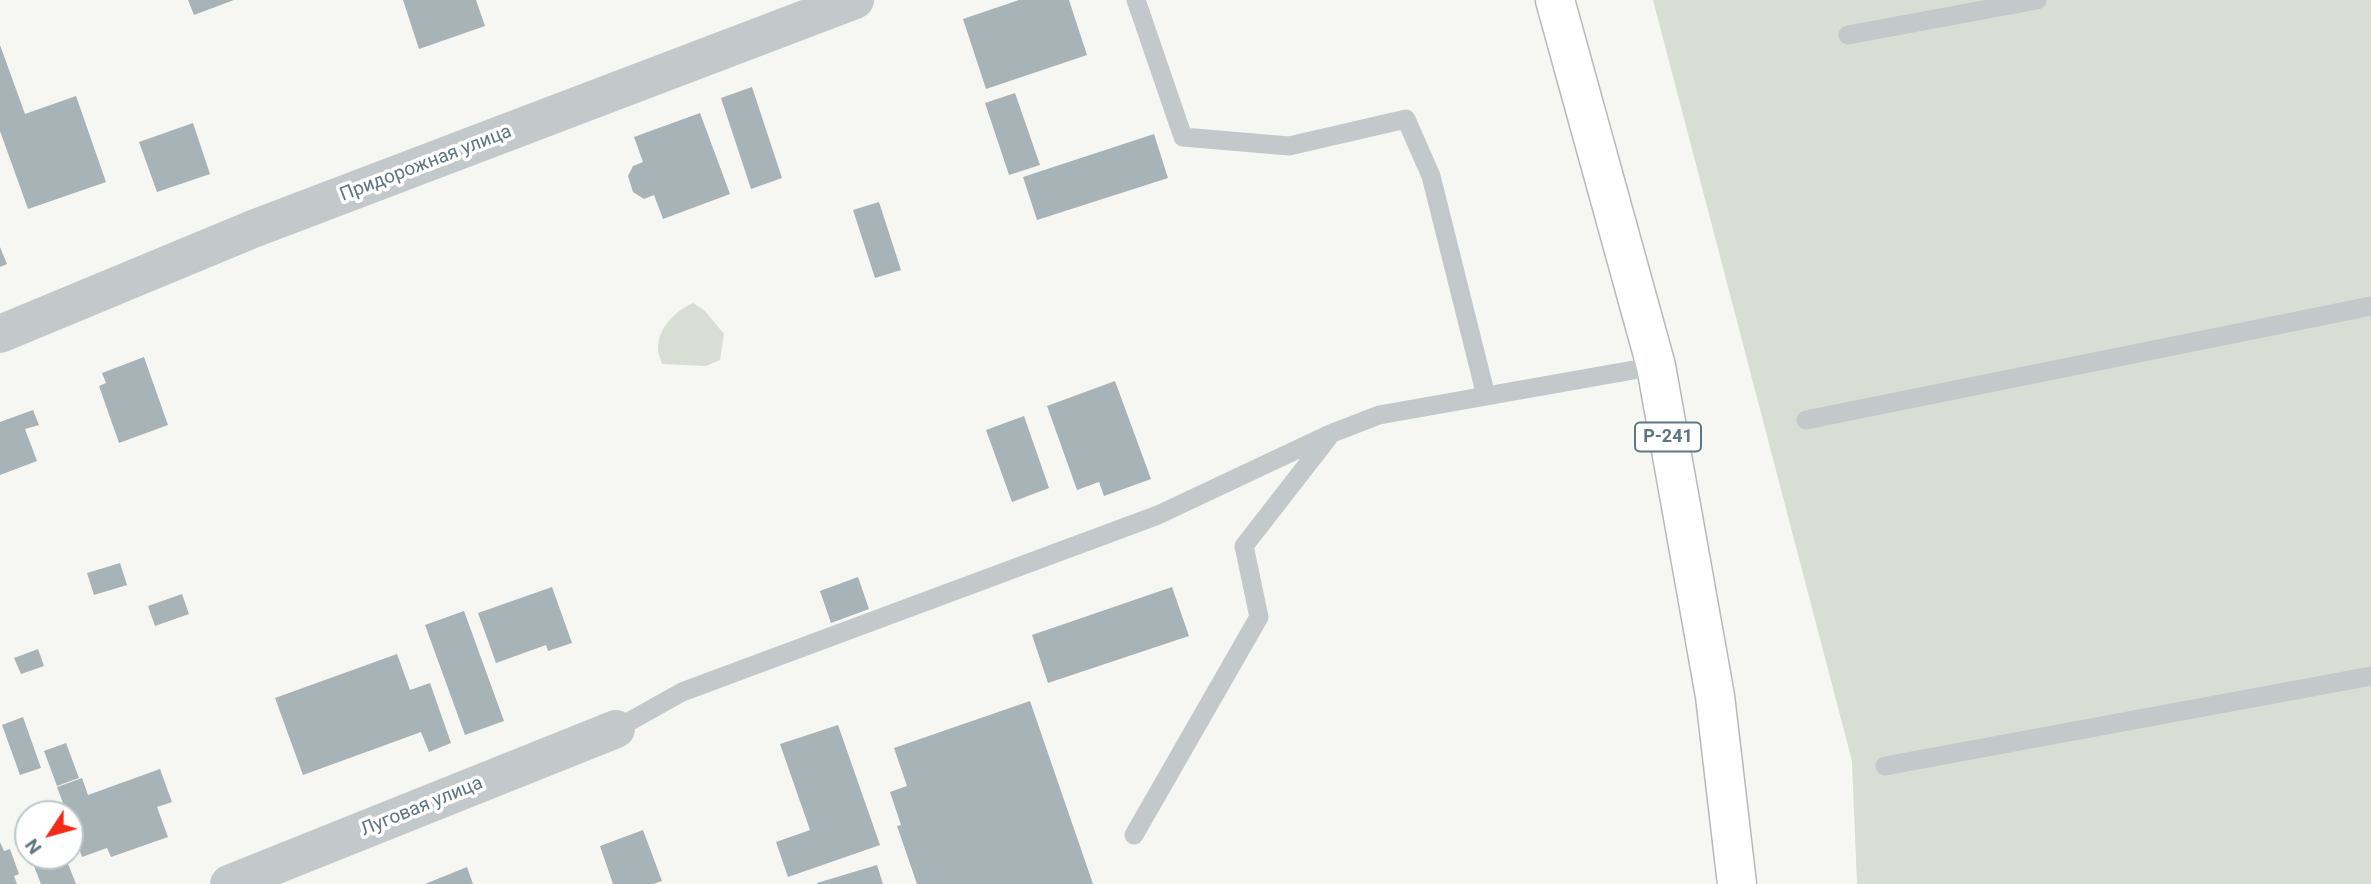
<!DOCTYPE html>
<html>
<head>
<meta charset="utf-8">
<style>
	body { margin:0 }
	#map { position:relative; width:2371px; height:884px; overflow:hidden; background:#f6f6f2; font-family:Roboto,sans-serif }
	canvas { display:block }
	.north { position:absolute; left:14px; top:800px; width:70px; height:70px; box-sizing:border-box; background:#fff; border:2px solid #bfc8cc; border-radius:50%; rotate:234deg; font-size:19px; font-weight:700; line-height:28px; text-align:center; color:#5e7680 }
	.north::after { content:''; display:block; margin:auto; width:24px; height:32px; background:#f12b17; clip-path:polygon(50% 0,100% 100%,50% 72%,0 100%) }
</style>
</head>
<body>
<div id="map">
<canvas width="2371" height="884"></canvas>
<div class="north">N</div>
</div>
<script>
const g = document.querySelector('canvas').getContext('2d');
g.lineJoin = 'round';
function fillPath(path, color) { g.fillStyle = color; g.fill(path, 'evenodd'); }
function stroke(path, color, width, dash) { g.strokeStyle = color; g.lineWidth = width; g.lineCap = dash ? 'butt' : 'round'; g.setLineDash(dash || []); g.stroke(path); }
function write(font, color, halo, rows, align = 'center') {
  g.font = font + ' Roboto,sans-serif'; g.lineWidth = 7; g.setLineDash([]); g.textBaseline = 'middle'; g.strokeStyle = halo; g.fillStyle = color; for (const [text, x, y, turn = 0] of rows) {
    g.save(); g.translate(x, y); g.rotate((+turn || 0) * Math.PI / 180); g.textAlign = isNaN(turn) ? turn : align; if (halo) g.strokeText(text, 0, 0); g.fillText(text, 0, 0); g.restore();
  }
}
fillPath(new Path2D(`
	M1653,0H2371V884H1857L1852,761Z
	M693,303L705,311L724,334L720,360L706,366L662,364C661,359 657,352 658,347C659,326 676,311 693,303Z`), '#d8ded3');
fillPath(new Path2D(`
	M188,0H234L194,15Z
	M403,0H476L485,26L419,49Z
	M1019,0H1069L1087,55L986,89L963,19Z
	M0,45L25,114L76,96L106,182L28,209L0,131Z
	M752,87L782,178L751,189L721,98Z
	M1015,93L1040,165L1009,175L985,103Z
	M700,113L730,194L663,219L654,195L644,199L633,192L628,176L633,166L643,162L634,137Z
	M193,123L210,174L157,192L139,142Z
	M1154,134L1168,178L1037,220L1023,177Z
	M879,202L901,270L875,278L853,210Z
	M0,247L7,264L0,267Z
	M144,357L168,425L119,443L99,386L106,383L102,373Z
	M1115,381L1151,479L1104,496L1099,482L1077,490L1047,406Z
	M33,410L39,425L25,429L37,461L0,475V422Z
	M1024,416L1049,488L1012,502L986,430Z
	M120,563L127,585L94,595L87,573Z
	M858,577L869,609L831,623L820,591Z
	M552,587L572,643L548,651L546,645L496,663L478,613Z
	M1172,587L1189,636L1048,683L1032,635Z
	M182,594L189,614L155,626L148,606Z
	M464,611L504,721L465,735L425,625Z
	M38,649L44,666L21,674L14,658Z
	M397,654L410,690L430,683L451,743L429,752L421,732L303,775L275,698Z
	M1030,701L1093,884H917L897,826L901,825L890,792L907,786L894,748Z
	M23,717L41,768L20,775L2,725Z
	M838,725L880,845L788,877L776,842L810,830L780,744Z
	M66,743L79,778L57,786L44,751Z
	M160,769L172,802L157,807L168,837L111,857L107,848L82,857L70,823V814H67L57,787L82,778L88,795Z
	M643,830L662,881L653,884H613L600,846Z
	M0,842L4,851L10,849L19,874L14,876L17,884H0Z
	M30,856H65L76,884H41Z
	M877,865L883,884H817V883Z
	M467,867L473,884H425Z`), '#a7b3b7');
const trunk = new Path2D(`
	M1555,0L1656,366L1715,696L1737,884`);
stroke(trunk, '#b5babc', 41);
stroke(new Path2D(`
	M1136,0L1183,137L1289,146L1406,119L1431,176L1486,396
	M1848,35L2037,0
	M1806,420L2371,306
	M616,729L682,692L1158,515L1330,434L1379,415L1656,366
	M1885,766L2371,676
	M1134,835L1259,617L1244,546L1328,438`), '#c3c8cb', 19);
stroke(new Path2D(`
	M0,334L253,229L855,0
	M229,884L616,729`), '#c3c8cb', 38);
stroke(trunk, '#fff', 38);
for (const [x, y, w] of [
	[1668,437,66]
]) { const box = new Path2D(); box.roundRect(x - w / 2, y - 14.5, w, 29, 5); g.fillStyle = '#fff'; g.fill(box); stroke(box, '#5e7680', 2); }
write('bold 18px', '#5e7680', null, [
	["Р-241",1668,437]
]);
write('19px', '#5e7680', '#fff', [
	["Придорожная улица",426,164,-21],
	["Луговая улица",422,807,-22]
]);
</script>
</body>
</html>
